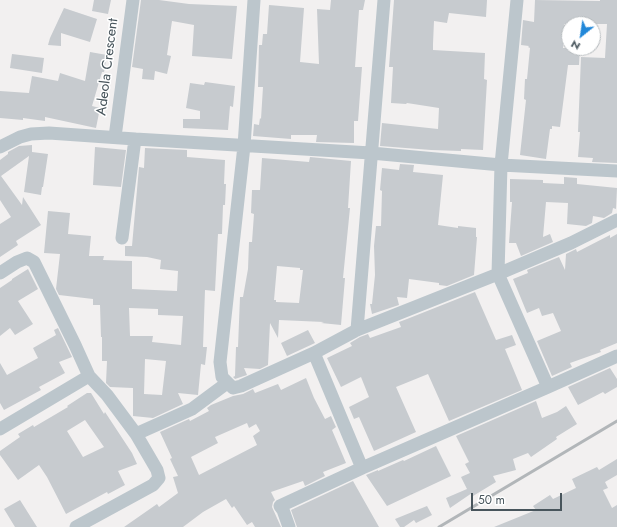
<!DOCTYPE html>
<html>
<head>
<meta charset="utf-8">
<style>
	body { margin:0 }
	#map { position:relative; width:617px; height:527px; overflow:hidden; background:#f2f0f0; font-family:Jost,sans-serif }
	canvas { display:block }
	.north { position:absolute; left:561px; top:16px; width:40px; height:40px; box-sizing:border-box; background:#fff; border:1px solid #b6bbbe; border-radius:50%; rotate:210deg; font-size:11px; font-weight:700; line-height:16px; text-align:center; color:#48555c }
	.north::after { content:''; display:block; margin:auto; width:14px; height:18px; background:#2288d9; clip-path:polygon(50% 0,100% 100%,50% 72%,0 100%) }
	.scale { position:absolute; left:471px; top:493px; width:91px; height:18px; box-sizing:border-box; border:2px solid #48555c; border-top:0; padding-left:5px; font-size:12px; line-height:14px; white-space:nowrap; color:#48555c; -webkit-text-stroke:3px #fff; paint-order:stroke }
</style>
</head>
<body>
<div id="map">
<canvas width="617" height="527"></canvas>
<div class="north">N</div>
<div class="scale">50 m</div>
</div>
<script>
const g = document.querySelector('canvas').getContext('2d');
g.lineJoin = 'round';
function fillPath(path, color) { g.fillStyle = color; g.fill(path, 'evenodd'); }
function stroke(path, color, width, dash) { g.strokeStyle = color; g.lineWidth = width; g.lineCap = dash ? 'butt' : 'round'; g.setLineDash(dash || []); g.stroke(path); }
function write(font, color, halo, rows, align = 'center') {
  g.font = font + ' Jost,sans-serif'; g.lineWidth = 3; g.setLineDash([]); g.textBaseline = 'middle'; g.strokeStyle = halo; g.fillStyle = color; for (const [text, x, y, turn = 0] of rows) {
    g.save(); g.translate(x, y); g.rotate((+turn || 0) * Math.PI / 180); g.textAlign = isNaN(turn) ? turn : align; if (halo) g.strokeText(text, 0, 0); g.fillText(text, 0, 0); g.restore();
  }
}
fillPath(new Path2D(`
	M94,0H111L108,14L92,11Z
	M141,0H159L189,4L237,6L232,59L192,56L194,25L172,21L167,55L171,56L167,74L155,71L154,80L142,79L143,69L132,67Z
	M331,0H365L363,10H359L355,67H362L358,121H354V143L316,142L317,135H291V139L253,136L254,124L259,125L260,118L261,119L263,87H258L259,45H262L263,34H267L269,5L304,8L300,62L319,64L317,9L330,10Z
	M394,0H487L486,17L449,13L447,23L434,21L433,44V50L485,53L484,79L487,80L483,150L461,149V151L431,150L380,146L382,123L438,129L439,108L407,103L406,104L391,103L393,67H389Z
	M535,0L600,1V0H617V163L592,162L593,158L578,157L580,132H578L581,57L605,58L607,24H564L563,48H580L579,65H568L560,127L552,126V129H550L546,159L520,155L526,100L524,99L525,79H527L530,48L528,47L529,46L521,45L523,20L534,22Z
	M64,8L97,19L90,42L61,33V46L48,45L50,38Z
	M90,52L107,55L104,72H102L92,106L100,108L96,128L45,117V121L23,118V120L0,118V91L29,93L32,76L58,81L60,73L85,81Z
	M12,54L44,58L42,73L10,68Z
	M205,82L235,86L233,107L230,106L228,130L183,128V119H200V111L186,108L190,83L204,85Z
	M32,145V152L48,154L43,187H42L41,195L24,192L29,156L1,176L22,205L23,197L41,225L16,241L18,245L0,257V224L11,217L0,200V160L8,154V152L19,146Z
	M95,147L126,150L121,187L93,185Z
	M145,148L187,150V157L225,160L224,184H226L225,205H223L222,234H218L215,291L205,290L203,347H207L205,365L201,364L198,395L178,393L183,404L153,418L133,416V388L110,387L106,383L107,361H102V337H101L100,305H93V299L59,295L56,289L60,254L44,253L48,211L70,213L68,234L91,236L89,256H104L103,260L132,261V289L177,291L178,271L160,269L161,260L147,257L125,256V246H132L139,167L144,168ZM129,308L158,309V315L183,316L181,345L152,342L153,336H130ZM145,359L166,361L162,395L144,394Z
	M310,157L351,161L348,208H350L343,278H345L341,325L321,323L324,322L279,320L278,338L270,323L268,365L260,369L244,368L247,375L235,379L233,377L235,376L236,347H238L240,297H243L248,269L249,242H252L254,214L251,213L252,190H260L262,158L309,162ZM277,266L300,268V270H303L299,303L276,302V300H274Z
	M400,164L414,165L413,172L443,175L438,225L458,228V226L476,228V237H477L474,275L447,286L439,285V283L409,279L407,298L397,297L399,305L372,314L370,304H372L375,275L374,246L376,226H381L382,191L380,190L382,168L399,170Z
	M564,177L577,178V184L617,188L616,209L613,208L612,213L604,218L593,216L592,223L586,226L567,224L568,203L546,202L543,237L550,234L553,242L521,256L516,243H509L512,202H510V179L543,180V183L564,184Z
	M617,234V343L600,350L601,352L570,363L572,367L552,376L537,341L561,331L553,313L542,316L539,308L527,313L513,279L528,273L527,270L559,257L565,270L566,254L576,249L577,252L610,235V238Z
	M28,269L38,289L18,301L33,324L15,335L10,328L0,336V288L12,280V279Z
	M475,292L496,340L512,335L516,345L505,349L522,390L449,421L428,374L396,387L416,432L374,451L359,417L354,419L349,407L369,397L361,377L341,387L327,358L352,346L350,343L360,337L368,334L370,338L401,327L399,322L407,319Z
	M58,328L72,357L59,362L65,373L39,387L41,390L4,410L0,403V363L7,375L38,358L33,348L56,335L54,330Z
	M308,330L315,343L287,356L281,343Z
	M610,368L617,379V387L605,394L603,392L578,405L568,387Z
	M306,378L314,398L325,419L331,416L335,425L336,427L332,430L346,463L323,472L325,476L305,486L303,481L271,492L275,500L273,502L272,507L281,527H255L252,522L247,525L234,506L232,508L226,499L203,512L183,527H124L157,504L159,507L178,493L173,477L178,476L170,459L172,458L160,432L189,419L190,421L209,411L207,408L211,405L233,396L243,394L253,389L255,393L278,384L281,390ZM247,423L249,428L256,424L260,431L253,436L257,445L199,475L191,457L218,443L215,437Z
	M87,393H91L104,414L105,412L132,453L137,464L118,471L125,485L108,494L107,492L66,514L47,477L39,465L18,480L0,455V451L20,437L18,434L33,425L34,427L68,407L67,406ZM85,420L104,447L83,457L67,431Z
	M536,401L542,418L557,412L566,406L577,424L556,437L557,439L531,457L528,453L513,459L516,470L493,476L496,482L473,496L472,493L450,508L446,498L467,489L461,477L470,473L465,464L469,462L456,436Z
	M436,446L451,476L387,506L366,475L378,470V471L403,460L404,461Z
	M617,459V475L605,482L608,488L603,490L612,508L617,505V527H494L536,510L533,506L550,495L553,499L576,488L572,479L597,467L599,470Z
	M353,481L379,527H297L291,510Z
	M20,500L37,527H15L4,509Z
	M427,506L432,515L416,523L414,520L404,527H400L395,519Z`), '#c7cbcf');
stroke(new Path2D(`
	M254,0L244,146L220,362L222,377L233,388L241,386L314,353L357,330L498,274L571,243L617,220
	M517,0L501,165L498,274L548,387
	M115,137L133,0
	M0,147L20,137L31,134L49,133L135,139L371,153L501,165L617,171
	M122,238L135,139
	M0,273L17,262L27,258L34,262L75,345L89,376L107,395L136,434L157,470L159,478L153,485L76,527
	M357,330L384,0
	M314,353L362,468
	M0,429L89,376
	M136,434L192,409L227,383
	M289,527L283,510L280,506L362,468L548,387L617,356`), '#bcc6cc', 13);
stroke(new Path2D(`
	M439,527L617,421`), '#b2b6b9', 3);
write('14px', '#48555c', '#fff', [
	["Adeola Crescent",108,67,-83]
]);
</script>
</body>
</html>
